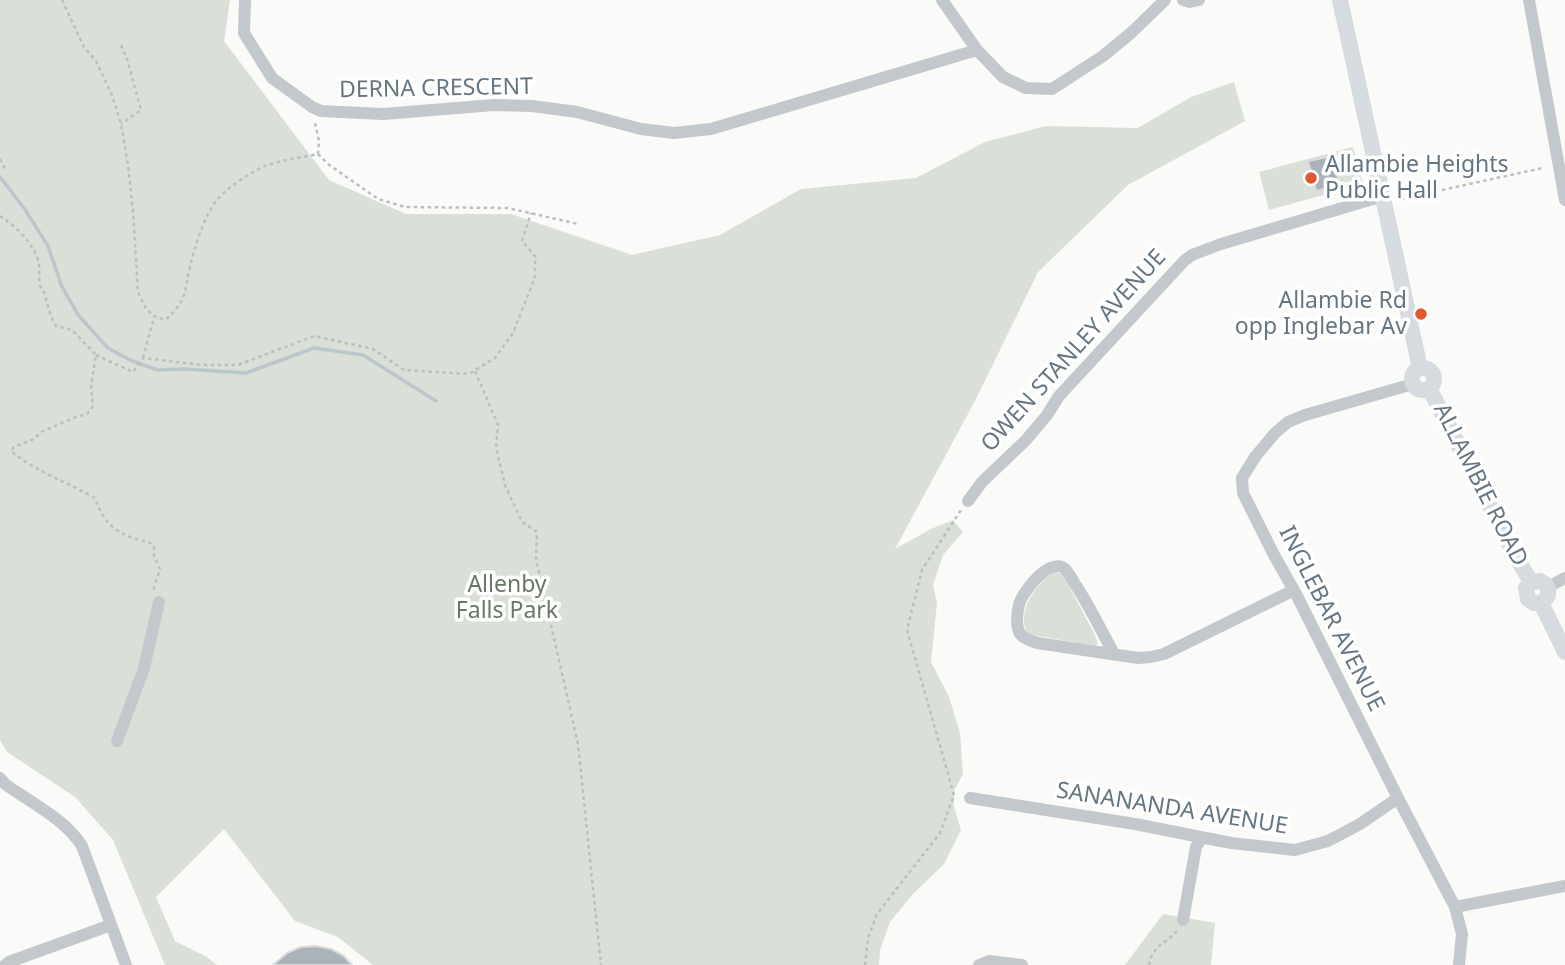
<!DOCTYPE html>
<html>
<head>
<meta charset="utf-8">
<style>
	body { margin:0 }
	canvas { display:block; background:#fafaf8 }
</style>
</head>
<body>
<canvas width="1565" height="965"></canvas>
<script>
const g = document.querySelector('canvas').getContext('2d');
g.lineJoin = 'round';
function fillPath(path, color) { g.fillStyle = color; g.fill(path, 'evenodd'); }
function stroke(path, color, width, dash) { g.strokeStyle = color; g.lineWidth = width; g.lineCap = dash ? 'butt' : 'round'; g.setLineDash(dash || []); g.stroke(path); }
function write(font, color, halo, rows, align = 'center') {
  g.font = font + ' "Noto Sans",sans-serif'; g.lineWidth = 7; g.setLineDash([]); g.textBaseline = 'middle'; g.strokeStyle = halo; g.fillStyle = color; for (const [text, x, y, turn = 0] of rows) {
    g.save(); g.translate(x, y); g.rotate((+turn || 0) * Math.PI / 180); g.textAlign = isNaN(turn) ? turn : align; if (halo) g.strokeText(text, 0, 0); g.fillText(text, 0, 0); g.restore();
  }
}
fillPath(new Path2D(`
	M0,0H230L224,41L329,180L406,214H511L632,255L720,235L801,189L916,178L985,142L1046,126L1138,128L1191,97L1234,82L1245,121L1128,185L1038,272L976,399L895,549L931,529L953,520L963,532L943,555L933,585L937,603L931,662L949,697L960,733L963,774L954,791V807L961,830L944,864L913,894L890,922L880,950L879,965H373L338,937L295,921L224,829L156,897L175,941L207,957L217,965H165L113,840L75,797L7,752L0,740Z
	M1353,147L1363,184L1269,210L1259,172Z
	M1054,571L1063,575L1094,633L1098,643L1096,646L1032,635L1026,632C1018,607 1036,586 1054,571Z
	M1163,914L1215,923L1211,965H1125Z`), '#dadfd7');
stroke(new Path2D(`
	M0,177L24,208L48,246L62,287L79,316L108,348L132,361L158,370L184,369L246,373L314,348L363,355L436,401`), '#bbc7cb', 3.5);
const building = new Path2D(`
	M1332,156L1340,185L1316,191L1308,161Z
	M316,946L331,949L344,956L352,965H273L287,953L301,947Z`);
fillPath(building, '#aab3b9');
stroke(building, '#dcdcda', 2);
stroke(new Path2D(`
	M62,0L84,47L96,61L112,95L121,124L128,165L133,211L138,292L146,309L154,316L165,320C187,302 184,292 190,267C195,246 203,219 216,201C225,189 251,172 265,166C280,160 301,158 318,154L319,141L315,123
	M121,45L127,59L141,110L121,124
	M318,154L328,164L378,199L405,207L508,208L578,224
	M0,159L6,171
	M1401,199L1542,168
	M0,216C14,225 31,241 37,257C41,266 38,277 40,285C41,289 44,291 45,295C48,307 50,316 56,326L72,330L96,355L91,387L93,406L87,414L76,417L41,432L34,439L14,447L11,451C36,472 67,482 95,498C103,522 114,532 139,540C145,542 149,541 154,546V556L160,569L153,591
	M96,355L133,372L143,358L202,365H238L314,336L373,349L404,370L469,374L495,358L513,333L535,277V256L522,241L531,213
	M143,358L154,317
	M475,371L498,425L496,448L505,485L522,522L537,532L536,559L578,744L601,965
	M865,965L868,938L877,914L940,833L954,795L907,630L922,570L961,510
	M1149,965C1153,945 1164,945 1177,931`), '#bbbfc2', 2.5, [3.5, 3.5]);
stroke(new Path2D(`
	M245,0L244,33L272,78L312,107L321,111L383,114L494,105L532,106L577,112L641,129L674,133L711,129L977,50
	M942,0L977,50L1003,77L1026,88L1052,89L1103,56L1131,33L1165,0
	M1183,0L1190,2L1199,0
	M1529,0L1565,200
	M1413,384L1305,415L1288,422L1275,433L1255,457L1242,478L1243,493L1274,555L1296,594L1398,798L1455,907L1462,934L1459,965
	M968,501L982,482L1026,440L1047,415L1059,396L1184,261L1192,255L1221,244L1383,196
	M1548,587L1565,578
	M1114,654C1102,632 1091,609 1077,587C1073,582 1070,574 1065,569C1050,556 1022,592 1019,605C1017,612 1016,625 1019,632C1022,638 1031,641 1037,643L1138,658L1151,657L1164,654L1294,590
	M117,741L144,668L159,602
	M0,778L5,784C31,803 64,818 82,846L126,965
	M970,798L1135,824L1231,843L1295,850L1328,841L1360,824L1398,798
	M1455,907L1565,886
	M1183,920L1196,847L1202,837
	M5,965L9,962L111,925
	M979,965L989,961L1022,965`), '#c3c8cc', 12);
stroke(new Path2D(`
	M1340,0L1420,368
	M1412 379a11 11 0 1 1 22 0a11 11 0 1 1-22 0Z
	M1429,388L1516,557L1531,582
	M1531,582L1540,581C1551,586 1551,596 1541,603
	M1531,582L1526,588L1528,599L1534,603H1541
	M1541,603L1565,652`), '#d6dbdf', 16);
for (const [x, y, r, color] of [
	[1311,178,7,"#e4572e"],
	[1421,314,7,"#e4572e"]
]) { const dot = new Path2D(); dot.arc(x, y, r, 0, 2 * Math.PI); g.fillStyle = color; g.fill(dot); stroke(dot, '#fff', 2.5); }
write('23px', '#657683', '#fff', [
	["DERNA CRESCENT",436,89,-1],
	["OWEN STANLEY AVENUE",1074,351,-48],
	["ALLAMBIE ROAD",1480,485,63],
	["INGLEBAR AVENUE",1331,619,63],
	["SANANANDA AVENUE",1172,809,9]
]);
write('23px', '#657683', '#fff', [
	["Allambie Heights",1325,165],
	["Public Hall",1325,191],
	["Allambie Rd",1407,301,"right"],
	["opp Inglebar Av",1407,327,"right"]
], 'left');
write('23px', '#687a64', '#fff', [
	["Allenby",507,585],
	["Falls Park",507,611]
]);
</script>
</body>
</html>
